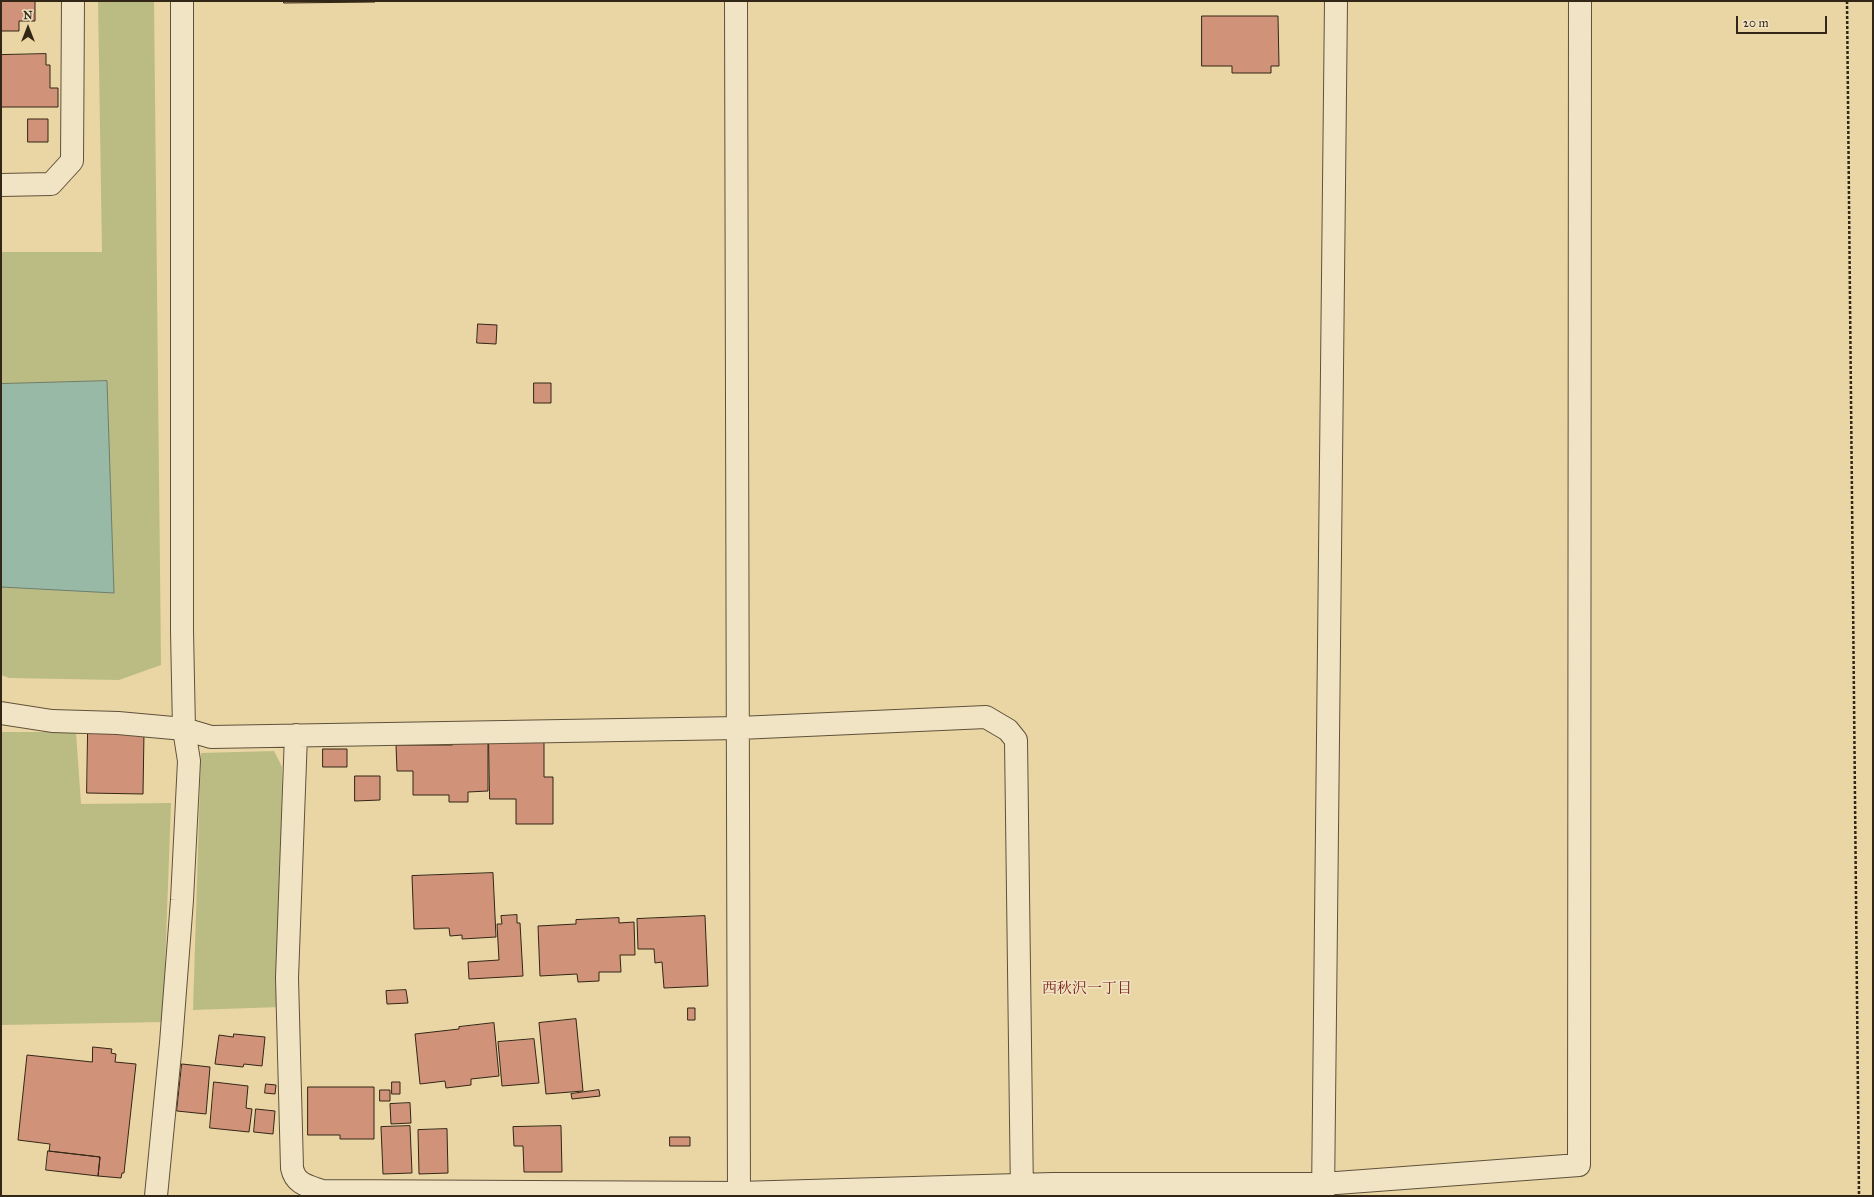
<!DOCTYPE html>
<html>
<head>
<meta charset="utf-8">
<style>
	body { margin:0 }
	#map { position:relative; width:1874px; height:1197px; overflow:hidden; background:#ead5a5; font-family:"IM FELL Great Primer",serif }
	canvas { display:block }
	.frame { position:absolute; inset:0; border:2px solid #322616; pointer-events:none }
	.north { position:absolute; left:8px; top:8px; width:40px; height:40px; -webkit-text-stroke:3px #f1e4c4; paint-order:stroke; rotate:0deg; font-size:11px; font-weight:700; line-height:16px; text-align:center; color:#322616 }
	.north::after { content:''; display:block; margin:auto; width:14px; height:18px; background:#322616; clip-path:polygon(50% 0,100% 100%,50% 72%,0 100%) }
	.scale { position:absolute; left:1736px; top:16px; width:91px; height:18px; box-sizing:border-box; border:2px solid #322616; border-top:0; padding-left:5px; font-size:12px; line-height:14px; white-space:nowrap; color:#322616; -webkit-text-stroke:3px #f1e4c4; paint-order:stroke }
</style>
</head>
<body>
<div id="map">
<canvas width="1874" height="1197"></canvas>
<div class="frame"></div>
<div class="north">N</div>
<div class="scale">20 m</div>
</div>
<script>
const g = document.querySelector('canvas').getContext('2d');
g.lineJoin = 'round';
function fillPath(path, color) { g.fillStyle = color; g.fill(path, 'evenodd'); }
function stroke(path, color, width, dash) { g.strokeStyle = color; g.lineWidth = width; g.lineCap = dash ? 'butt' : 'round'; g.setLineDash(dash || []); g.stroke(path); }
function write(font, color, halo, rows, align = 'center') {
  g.font = font + ' "IM FELL Great Primer","Noto Serif JP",serif'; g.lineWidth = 3; g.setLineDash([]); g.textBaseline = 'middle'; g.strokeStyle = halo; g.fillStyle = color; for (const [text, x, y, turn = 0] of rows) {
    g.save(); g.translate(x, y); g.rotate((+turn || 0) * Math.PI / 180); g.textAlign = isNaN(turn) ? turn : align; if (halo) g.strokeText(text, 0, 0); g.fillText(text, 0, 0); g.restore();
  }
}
fillPath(new Path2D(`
	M98,1H154L161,665L119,680L9,678L1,675V252H102Z
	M1,732H76L81,804L171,803L163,1022L1,1025Z
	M274,751L282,767L280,1007L193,1010L201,753Z`), '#babc84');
const water = new Path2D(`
	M107,381L114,593L1,587V384Z`);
fillPath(water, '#98b9a6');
stroke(water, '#6f7e6c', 1);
const building = new Path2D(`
	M1,1H35V21H19V31H2Z
	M284,1H375V2L284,3Z
	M1202,16H1278L1279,66H1271V73H1232V66H1202Z
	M46,54V65H50V88H58V107H1V55Z
	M28,119H48V142H28Z
	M478,324L497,325L496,344L477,343Z
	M534,383H551V403H534Z
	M88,731L144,732L143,794L87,793Z
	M489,740H544V777H553V824H516V799H490Z
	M452,741H488V791L468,792V802H449V795H413V771H397L396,745H452Z
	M323,749H347V767H323Z
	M355,776H380V800L355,801Z
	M493,873L496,937L462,939V935L450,936L449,928L414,929L412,876Z
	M517,915V923H520L523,976L469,979L468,962L499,960L497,924H502L501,916Z
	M705,916L708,986L664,988L662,962L655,963L654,949H638L637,919Z
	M619,918V923L634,922L635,955H620L621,972H599V981L578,982L577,974L540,976L538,926L576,924V920Z
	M406,990L408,1003L387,1004L386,991Z
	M688,1008H695V1020H688Z
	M576,1019L583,1091L546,1094L539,1023Z
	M494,1023L499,1076L471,1079V1085L446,1088L445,1081L420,1084L415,1034L459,1029V1027Z
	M234,1034L265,1037L262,1066L244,1064L243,1067L215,1064L219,1035L233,1037Z
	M534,1039L539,1083L502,1086L498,1042Z
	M93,1047L112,1049L111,1053L116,1054L115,1062L136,1064L124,1173H122L121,1178L98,1176L100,1157L49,1151L50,1144L18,1140L27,1055L92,1062Z
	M182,1064L210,1067L206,1114L177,1111Z
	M214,1082L248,1086L246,1108L252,1109L249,1132L210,1128Z
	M392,1082H400V1094H392Z
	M266,1084L276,1085L275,1094L265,1093Z
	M308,1087H374V1139H340V1135H308Z
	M380,1090H390V1101H380Z
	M599,1090L600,1096L572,1099L571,1094Z
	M410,1103L411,1123L391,1124L390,1104Z
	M256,1109L275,1111L273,1134L254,1132Z
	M410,1126L412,1173L383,1174L381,1127Z
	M561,1126L562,1172H524L523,1146H514L513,1127Z
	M447,1129L448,1173L419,1174L418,1130Z
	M670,1137H690V1146H670Z
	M48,1151L100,1157L98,1176L46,1170Z`);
fillPath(building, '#d09279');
stroke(building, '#322616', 1);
const minor = new Path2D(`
	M736,1L739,1196
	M1,185L51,184L72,161L73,1
	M184,729L211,737L739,728L986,717L1008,730L1016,740L1022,1196
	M296,735L287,978L292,1168C295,1184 308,1186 322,1191V1196
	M322,1191L739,1193L1053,1184H1323L1579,1165L1580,1
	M156,1196L171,1043L182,900L189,761L184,729L182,631V1
	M1323,1196L1336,1`);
const tertiary = new Path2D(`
	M1,713L52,721L118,723L184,729`);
stroke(minor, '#60523a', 24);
stroke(tertiary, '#60523a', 24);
stroke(new Path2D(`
	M1847,1L1859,1196`), '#322616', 2.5, [3, 2]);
stroke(minor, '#f1e4c4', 22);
stroke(tertiary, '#f1e4c4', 22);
write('15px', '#7a1f14', '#f1e4c4', [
	["西秋沢一丁目",1087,989]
]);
</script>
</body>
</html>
